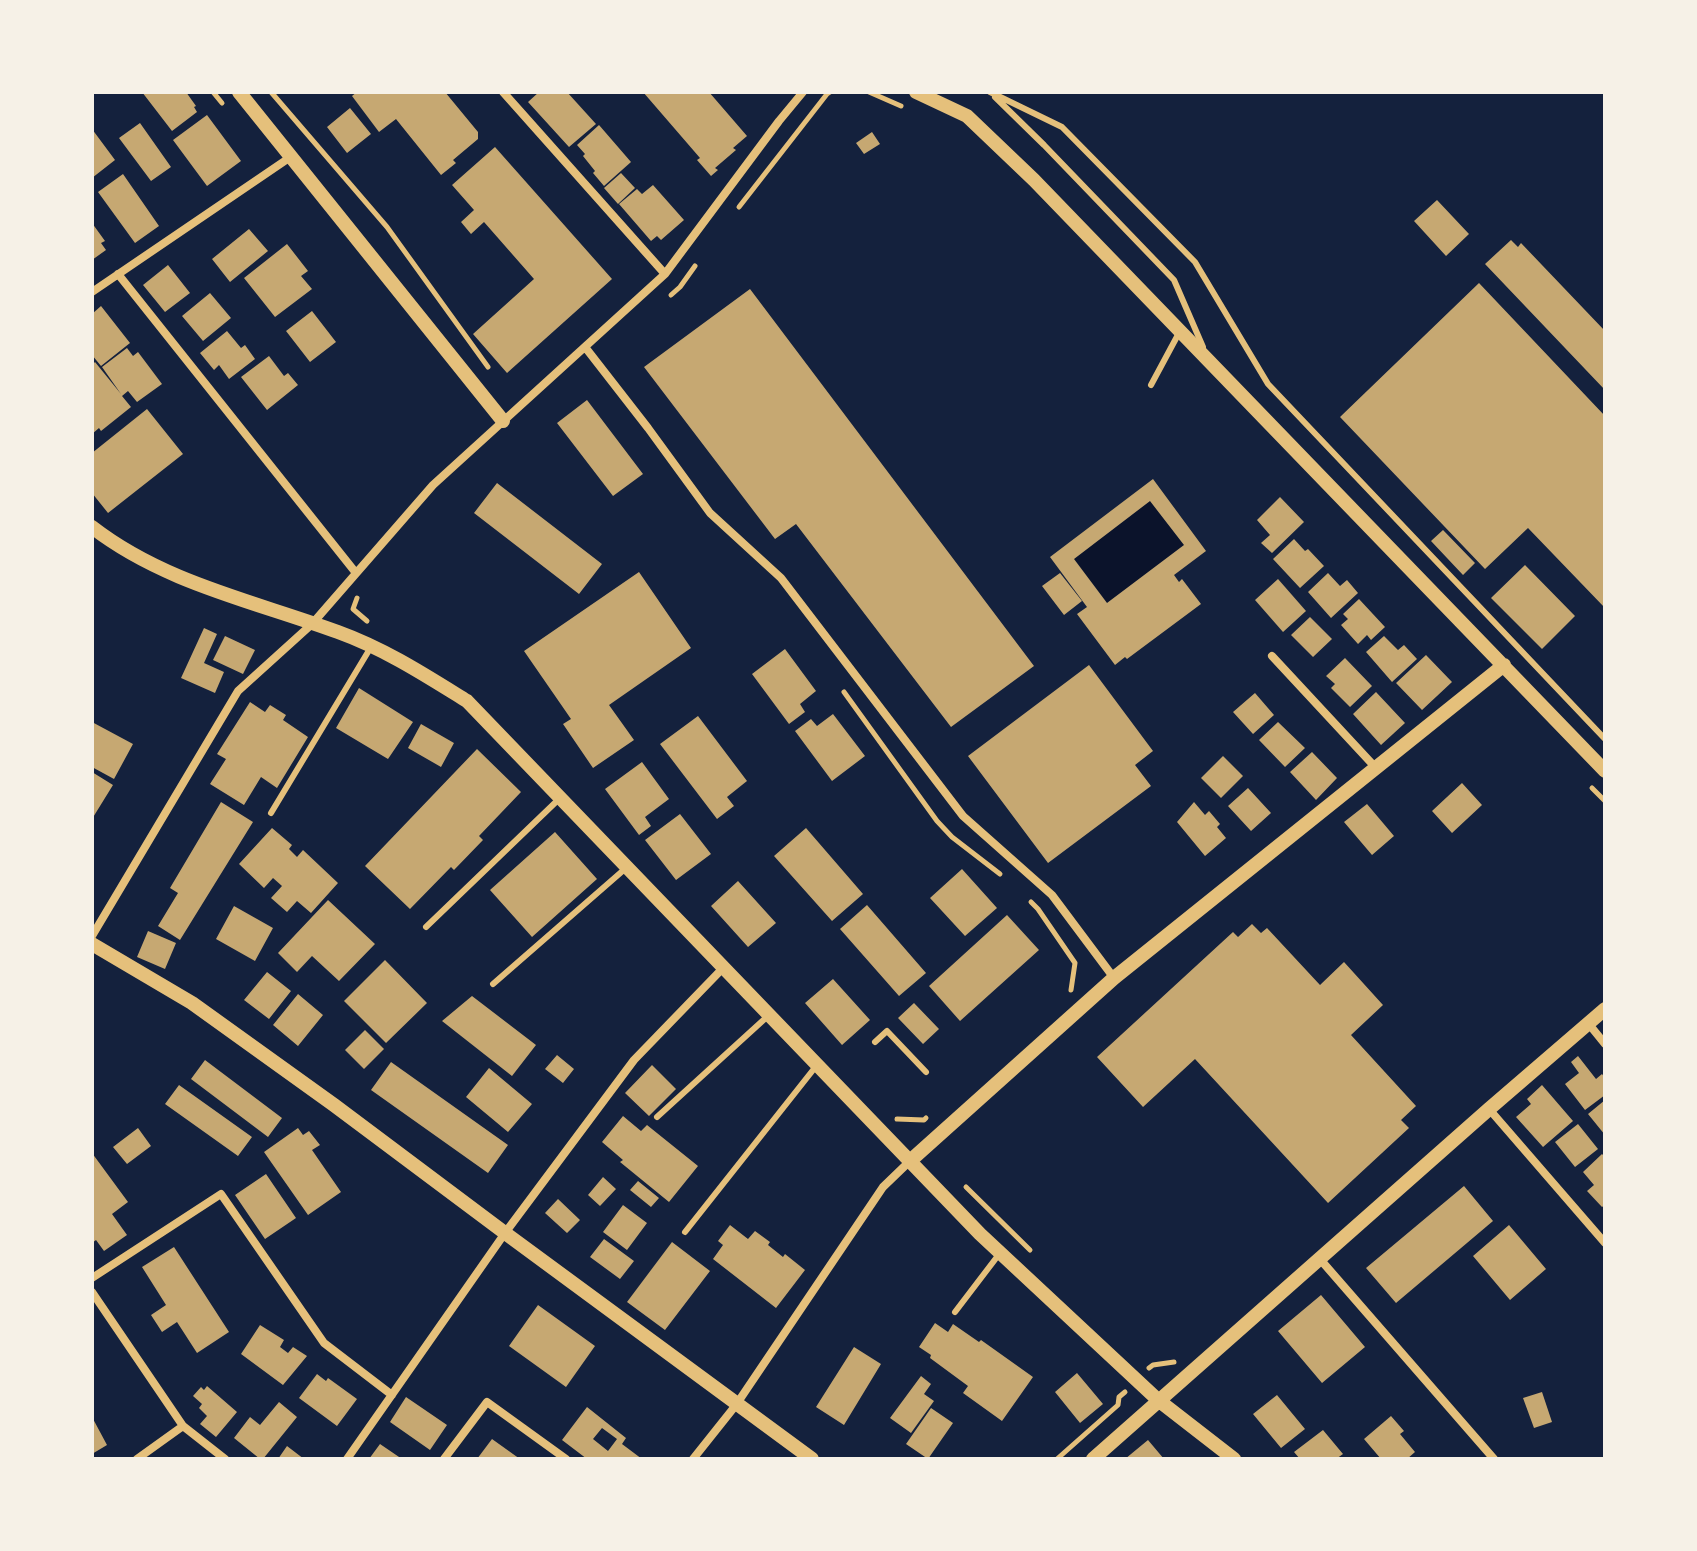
<!DOCTYPE html>
<html>
<head>
<meta charset="utf-8">
<style>
	body { margin:0 }
	#map { position:relative; width:1697px; height:1551px; overflow:hidden; background:#14213d; font-family:"Alegreya Sans",sans-serif }
	canvas { display:block }
	.frame { position:absolute; inset:0; border:94px solid #f6f1e7; pointer-events:none }
</style>
</head>
<body>
<div id="map">
<canvas width="1697" height="1551"></canvas>
<div class="frame"></div>
</div>
<script>
const g = document.querySelector('canvas').getContext('2d');
g.lineJoin = 'round';
function fillPath(path, color) { g.fillStyle = color; g.fill(path, 'evenodd'); }
function stroke(path, color, width, dash) { g.strokeStyle = color; g.lineWidth = width; g.lineCap = dash ? 'butt' : 'round'; g.setLineDash(dash || []); g.stroke(path); }
fillPath(new Path2D(`
	M1150,501L1184,545L1107,603L1074,559Z`), '#0b132b');
fillPath(new Path2D(`
	M142,92H186L196,106L194,107L197,112L172,131Z
	M357,92H445L478,132V139L453,160L456,163L441,175L396,119L379,132L352,96Z
	M539,92H567L596,124L569,147L528,102Z
	M643,92H709L747,136L733,148L736,150L715,168L718,170L711,176L697,160L700,158Z
	M350,108L371,134L347,153L327,127Z
	M207,115L241,161L207,186L173,140Z
	M140,123L171,167L151,181L119,138Z
	M599,125L631,162L604,186L593,173L595,171L583,156L585,154L577,145Z
	M92,129L115,160L92,178Z
	M872,132L880,144L864,154L856,143Z
	M495,147L612,279L507,373L473,334L534,279L484,222L471,234L461,222L474,210L452,185Z
	M621,173L635,188L618,204L604,188Z
	M123,174L159,226L135,243L98,192Z
	M653,185L684,220L661,240L657,236L651,241L619,204L637,189L642,194Z
	M1437,200L1469,234L1446,256L1414,221Z
	M92,223L105,241L101,243L106,250L92,260Z
	M249,229L268,251L230,282L212,259Z
	M1511,240L1518,247L1521,243L1605,331V390L1485,264Z
	M287,244L308,271L301,276L312,289L275,317L244,278Z
	M168,265L190,293L165,312L143,285Z
	M1479,283L1605,416V608L1528,528L1485,569L1340,417Z
	M750,289L1034,666L951,727L796,524L775,539L644,367Z
	M210,293L231,318L203,341L182,316Z
	M101,306L130,343L101,366L92,355V314Z
	M312,311L336,342L310,362L286,331Z
	M227,331L241,348L245,345L255,359L229,379L219,365L214,370L200,353Z
	M127,348L133,356L138,352L162,384L137,402L128,391L122,396L131,407L101,431L99,428L92,434V365L95,362L121,394L102,367Z
	M269,356L284,376L288,373L298,385L267,410L241,377Z
	M587,400L643,474L613,496L557,423Z
	M147,409L183,454L108,513L92,493V453Z
	M1153,479L1206,551L1174,575L1179,582L1182,579L1201,604L1127,659L1125,657L1115,665L1077,614L1087,607L1050,557ZM1150,501L1184,545L1107,603L1074,559Z
	M497,483L602,564L579,594L474,513Z
	M1280,497L1304,522L1272,553L1261,543L1270,535L1257,520Z
	M1443,530L1475,563L1463,575L1431,541Z
	M1294,539L1305,551L1308,549L1324,566L1300,588L1273,559Z
	M1525,565L1575,616L1542,649L1491,598Z
	M639,572L691,648L609,705L634,740L593,768L563,724L571,719L524,651Z
	M1060,573L1082,601L1064,615L1042,586Z
	M1328,573L1340,586L1347,580L1358,593L1331,618L1308,592Z
	M1278,579L1306,611L1283,632L1255,600Z
	M1359,599L1385,627L1371,640L1367,635L1358,644L1341,625L1348,619L1343,614Z
	M1310,617L1332,639L1313,657L1291,635Z
	M204,628L217,634L204,663L224,672L215,693L181,678Z
	M225,636L255,650L243,674L213,660Z
	M1384,636L1398,650L1404,645L1417,659L1392,682L1366,652Z
	M785,649L816,691L800,704L805,712L789,724L752,674Z
	M1426,655L1452,682L1422,710L1396,683Z
	M1345,658L1372,686L1350,707L1331,688L1335,684L1326,676Z
	M1089,665L1153,751L1135,765L1151,786L1048,863L968,756Z
	M359,688L413,722L388,759L336,728Z
	M1376,692L1405,723L1381,745L1353,714Z
	M1255,693L1274,715L1253,734L1233,712Z
	M250,702L265,712L270,705L286,715L283,720L308,737L277,788L261,777L244,805L210,784L226,759L217,754Z
	M833,714L865,756L832,781L795,731L811,719L817,726Z
	M698,716L747,781L727,797L734,806L717,819L660,744Z
	M92,722L133,744L114,779L92,767Z
	M1278,722L1305,748L1285,767L1259,740Z
	M421,724L454,743L441,767L408,748Z
	M477,749L521,792L479,836L483,840L454,870L451,867L410,909L365,866Z
	M1312,752L1337,778L1316,800L1290,772Z
	M1223,756L1243,776L1221,798L1201,778Z
	M642,762L669,799L645,817L651,826L639,835L605,789Z
	M92,772L113,785L92,819Z
	M1462,783L1482,805L1452,833L1432,811Z
	M1248,788L1271,813L1251,831L1228,806Z
	M221,802L253,822L180,940L158,926L178,893L170,888Z
	M1194,802L1205,815L1209,811L1220,824L1217,827L1226,838L1205,856L1177,822Z
	M1367,804L1394,836L1372,855L1344,822Z
	M680,814L711,854L676,880L645,840Z
	M272,828L292,845L289,849L297,857L303,850L338,883L311,913L297,901L287,912L271,898L282,886L273,878L264,888L239,864Z
	M806,828L863,894L832,921L774,856Z
	M555,832L597,879L532,937L490,890Z
	M962,869L997,908L965,936L930,898Z
	M738,881L776,923L748,947L711,906Z
	M328,900L375,944L339,981L312,956L297,972L278,953Z
	M867,905L926,973L899,996L840,929Z
	M234,906L273,928L255,961L216,939Z
	M1007,915L1039,950L960,1021L929,986Z
	M1252,924L1261,933L1267,928L1320,985L1344,962L1383,1005L1351,1035L1416,1106L1401,1120L1409,1128L1328,1203L1195,1059L1143,1107L1097,1057L1233,932L1238,937Z
	M148,931L176,943L165,969L137,957Z
	M385,960L427,1003L386,1043L344,1001Z
	M267,972L291,991L269,1019L244,1000Z
	M833,979L870,1020L842,1045L805,1003Z
	M298,994L323,1015L298,1046L273,1025Z
	M472,996L536,1045L512,1076L442,1021Z
	M914,1003L939,1029L923,1044L898,1018Z
	M365,1030L384,1049L364,1069L345,1050Z
	M557,1055L574,1069L563,1083L545,1069Z
	M1578,1056L1596,1079L1602,1074L1605,1078V1095L1585,1110L1565,1084L1579,1073L1571,1062Z
	M205,1060L282,1118L268,1137L191,1079Z
	M391,1062L508,1145L488,1173L371,1090Z
	M652,1065L676,1089L649,1116L625,1093Z
	M489,1068L532,1104L508,1132L466,1097Z
	M179,1085L252,1137L238,1156L165,1104Z
	M1542,1085L1573,1121L1543,1147L1516,1117L1531,1104L1527,1099Z
	M1605,1100V1135L1588,1114Z
	M623,1116L641,1131L647,1125L698,1166L669,1202L620,1162L623,1160L602,1142Z
	M1578,1124L1598,1149L1575,1167L1555,1142Z
	M138,1128L151,1146L127,1164L113,1147Z
	M298,1128L303,1135L309,1131L320,1145L312,1150L341,1192L308,1215L264,1152Z
	M92,1153L128,1202L112,1214L127,1235L104,1251L96,1240L92,1243Z
	M1602,1154L1605,1157V1205L1602,1207L1587,1191L1594,1185L1583,1172Z
	M266,1174L296,1218L265,1239L235,1195Z
	M603,1177L616,1189L600,1206L588,1195Z
	M638,1181L659,1198L651,1207L630,1190Z
	M1464,1186L1493,1221L1396,1303L1366,1268Z
	M558,1199L580,1220L567,1233L545,1213Z
	M623,1205L647,1223L627,1250L603,1232Z
	M730,1225L748,1239L755,1231L770,1242L768,1245L783,1257L785,1254L805,1270L776,1308L713,1259L723,1245L718,1241Z
	M1509,1225L1546,1269L1510,1300L1473,1256Z
	M604,1239L634,1261L620,1279L590,1257Z
	M672,1242L710,1271L665,1330L627,1302Z
	M174,1247L229,1332L197,1353L177,1322L162,1332L151,1315L166,1305L142,1267Z
	M1321,1295L1365,1347L1322,1383L1278,1331Z
	M538,1305L595,1346L566,1387L509,1346Z
	M935,1323L948,1332L953,1324L979,1342L981,1340L1033,1377L1002,1421L963,1393L968,1386L930,1358L931,1355L919,1347Z
	M260,1325L284,1340L280,1347L288,1353L293,1347L307,1356L283,1385L241,1354Z
	M854,1347L881,1364L844,1425L816,1407Z
	M1077,1373L1103,1404L1080,1423L1055,1392Z
	M317,1374L326,1381L328,1378L357,1399L337,1426L299,1398Z
	M921,1376L931,1384L924,1394L934,1401L911,1433L890,1418Z
	M207,1386L237,1412L216,1437L200,1424L207,1416L199,1408L202,1404L193,1396L201,1387L204,1390Z
	M1542,1392L1552,1422L1534,1428L1523,1398Z
	M1277,1395L1305,1429L1281,1448L1253,1414Z
	M406,1397L447,1425L430,1450L390,1422Z
	M279,1402L297,1417L263,1459H260L234,1438L250,1417L260,1425Z
	M587,1407L626,1438L622,1444L642,1459H587L562,1440ZM602,1428L617,1439L608,1451L593,1439Z
	M931,1408L953,1423L928,1459L906,1444Z
	M1391,1416L1404,1431L1400,1434L1415,1452L1407,1459H1381L1364,1439Z
	M92,1417L107,1445L92,1454Z
	M1323,1430L1343,1454L1336,1459H1300L1294,1452Z
	M492,1439L520,1459H477Z
	M1148,1440L1164,1459H1125Z
	M380,1444L402,1459H369Z
	M287,1446L304,1459H278Z`), '#c6a872');
stroke(new Path2D(`
	M213,92L222,103
	M271,92L387,227L488,367
	M869,92L901,106
	M739,207L827,94L830,92
	M671,295L680,287L695,266
	M357,598L353,609L367,621
	M844,692L937,821L952,837L1000,874
	M1592,788L1605,801
	M1031,902L1038,909L1075,963L1071,990
	M897,1119L924,1120L926,1118
	M966,1187L1030,1250
	M1149,1368L1153,1365L1174,1362
	M1057,1459L1118,1405L1119,1397L1125,1392`), '#e5c07b', 5);
stroke(new Path2D(`
	M990,92L1062,127L1195,262L1268,384L1605,739
	M995,97L1044,145L1174,280L1203,347
	M1151,385L1180,331
	M271,813L371,647
	M426,927L559,799
	M493,984L626,868
	M875,1042L887,1031L926,1072
	M657,1117L769,1015
	M685,1232L817,1065
	M955,1312L1000,1253`), '#e5c07b', 6);
stroke(new Path2D(`
	M503,92L665,274
	M118,274L356,573
	M92,292L292,156
	M585,347L648,428L710,513L781,578L963,816L1052,895L1114,978
	M1272,656L1376,768
	M92,936L238,691L312,624L433,485L665,274L779,121L803,92
	M1588,1023L1605,1044
	M1489,1109L1605,1243
	M1319,1258L1494,1459
	M92,1278L221,1194L324,1343L392,1395
	M92,1292L183,1426
	M137,1459L183,1426L225,1459
	M347,1459L505,1233L634,1060L724,967
	M444,1459L487,1402L566,1459
	M693,1459L736,1405L883,1187L910,1161`), '#e5c07b', 8);
stroke(new Path2D(`
	M239,92L503,421
	M916,92L967,116L1034,180L1605,771
	M92,527C164,583 254,601 338,632C385,649 425,675 467,701L980,1234L1158,1400L1234,1459
	M92,944L192,1003L334,1105L505,1233L812,1459
	M910,1161L1114,978L1504,665
	M1093,1459L1489,1109L1605,1009`), '#e5c07b', 14);
</script>
</body>
</html>
